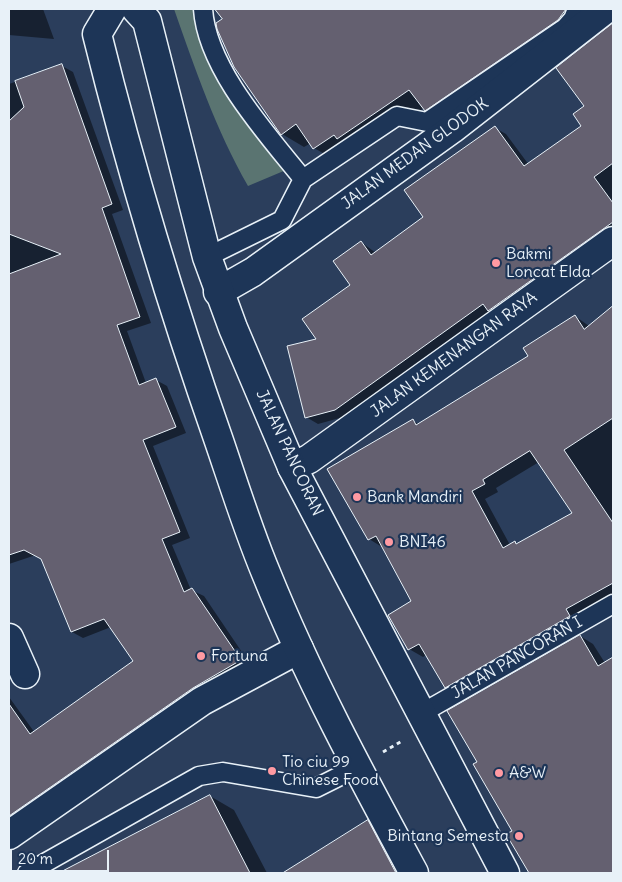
<!DOCTYPE html>
<html>
<head>
<meta charset="utf-8">
<style>
	body { margin:0 }
	#map { position:relative; width:622px; height:882px; overflow:hidden; background:#2b3e5c; font-family:Delius,sans-serif }
	canvas { display:block }
	.frame { position:absolute; inset:0; border:10px solid #e8f1f8; pointer-events:none }
	.scale { position:absolute; left:10px; top:850px; width:99px; height:22px; box-sizing:border-box; border:2px solid #e8f1f8; border-top:0; padding-left:6px; font-size:15px; line-height:18px; white-space:nowrap; color:#e8f1f8; -webkit-text-stroke:4px #1d3557; paint-order:stroke }
</style>
</head>
<body>
<div id="map">
<canvas width="622" height="882"></canvas>
<div class="frame"></div>
<div class="scale">20 m</div>
</div>
<script>
const g = document.querySelector('canvas').getContext('2d');
g.lineJoin = 'round';
function fillPath(path, color) { g.fillStyle = color; g.fill(path, 'evenodd'); }
function stroke(path, color, width, dash) { g.strokeStyle = color; g.lineWidth = width; g.lineCap = dash ? 'butt' : 'round'; g.setLineDash(dash || []); g.stroke(path); }
function write(font, color, halo, rows, align = 'center') {
  g.font = font + ' Delius,sans-serif'; g.lineWidth = 4.5; g.setLineDash([]); g.textBaseline = 'middle'; g.strokeStyle = halo; g.fillStyle = color; for (const [text, x, y, turn = 0] of rows) {
    g.save(); g.translate(x, y); g.rotate((+turn || 0) * Math.PI / 180); g.textAlign = isNaN(turn) ? turn : align; if (halo) g.strokeText(text, 0, 0); g.fillText(text, 0, 0); g.restore();
  }
}
fillPath(new Path2D(`
	M174,9H201L203,28L286,170L248,186C216,130 195,69 174,9Z`), '#5a7471');
fillPath(new Path2D(`
	M9,9H43L54,39L9,35Z
	M218,9H570L584,29L448,123L424,108L361,152L355,148L337,161L314,148L311,143L304,147L282,134L235,66L226,50L218,24L225,19Z
	M613,23V236L347,416L318,424L306,417L318,339L352,285L361,242L376,253L425,218L495,128L506,134L529,165L583,126L586,106L558,68Z
	M62,66L73,72L123,210L112,214L151,323L127,331L146,383L156,380L167,386L186,433L153,446L190,538L172,545L191,590L204,596L252,667L9,831V697L35,733L134,661L111,627L83,638L72,632L42,559L36,555L9,564V84Z
	M613,307V598L459,694L446,687L426,655L423,657L409,649L413,602L382,547L369,539L413,421L419,424L530,356L575,316L589,326ZM539,462L574,513L518,544L515,542L510,545L485,499L498,492L496,488Z
	M580,636L593,644L605,663L613,659V873H530L507,835L513,831L479,762Z
	M210,796L234,810L267,873H78L74,866Z
	M368,822L392,836L412,873H286Z`), '#0007');
const building = new Path2D(`
	M215,9H566L558,20L425,111L409,90L337,139L334,135L313,149L296,124L281,135L234,67L217,29L216,23L222,19Z
	M613,23V163L594,177L613,203V222L488,311L483,304L335,410L305,418L287,346L316,339L302,319L350,285L333,261L361,241L371,255L423,217L404,190L495,126L524,166L581,126L573,114L584,106L556,68Z
	M62,64L112,204L102,208L140,317L117,325L139,385L156,378L176,427L143,440L180,532L162,539L184,592L192,588L241,660L193,688L9,816V704L30,734L133,661L104,619L71,632L41,559L24,550L9,555V274L61,254L9,234V121L24,107L15,81Z
	M613,306V418L564,450L613,523V583L566,609L570,616L445,688L419,644L408,650L388,615L411,601L376,536L368,540L327,469L413,419L416,425L528,356L523,348L575,315L584,329ZM530,451L572,513L516,544L515,541L503,548L472,491L485,484L483,480Z
	M580,635L598,666L613,657V873H529L506,834L512,831L473,764L477,762L447,711Z
	M210,795L250,873H59Z
	M368,820L396,873H283Z`);
fillPath(building, '#646070');
stroke(building, '#e8f1f8', 1);
const lane = new Path2D(`
	M203,9C207,69 267,134 303,179
	M207,257L282,220L303,179L397,116L427,122L565,28L573,19L577,9
	M422,713L613,604
	M27,873L199,776L223,772L316,788L356,768`);
const street = new Path2D(`
	M218,292L253,272L452,129L606,9
	M292,467L309,459L613,241
	M9,638L25,674
	M9,835L202,701L299,649`);
const secondary = new Path2D(`
	M112,9L97,34C131,171 172,307 219,441C234,485 248,530 266,573C308,677 361,775 414,873
	M136,9L147,21L207,257L233,328L292,467L505,873`);
stroke(lane, '#e8f1f8', 21);
stroke(street, '#e8f1f8', 31);
stroke(secondary, '#e8f1f8', 31);
stroke(new Path2D(`
	M383,752L402,741`), '#e8f1f8', 3, [4, 4]);
stroke(lane, '#1d3557', 18);
stroke(street, '#1d3557', 28);
stroke(secondary, '#1d3557', 28);
for (const [x, y, r, color] of [
	[496,263,5,"#ff9aa2"],
	[357,497,5,"#ff9aa2"],
	[389,542,5,"#ff9aa2"],
	[201,656,5,"#ff9aa2"],
	[272,771,5,"#ff9aa2"],
	[499,773,5,"#ff9aa2"],
	[519,836,5,"#ff9aa2"]
]) { const dot = new Path2D(); dot.arc(x, y, r, 0, 2 * Math.PI); g.fillStyle = color; g.fill(dot); stroke(dot, '#1d3557', 2); }
write('16px', '#e8f1f8', '#1d3557', [
	["JALAN MEDAN GLODOK",415,154,-36],
	["JALAN KEMENANGAN RAYA",454,355,-36],
	["JALAN PANCORAN",289,453,65],
	["JALAN PANCORAN I",517,658,-30]
]);
write('16px', '#e8f1f8', '#1d3557', [
	["Bakmi",506,254],
	["Loncat Elda",506,272],
	["Bank Mandiri",367,497],
	["BNI46",399,542],
	["Fortuna",211,656],
	["Tio ciu 99",282,762],
	["Chinese Food",282,780],
	["A&W",509,773],
	["Bintang Semesta",509,836,"right"]
], 'left');
</script>
</body>
</html>
